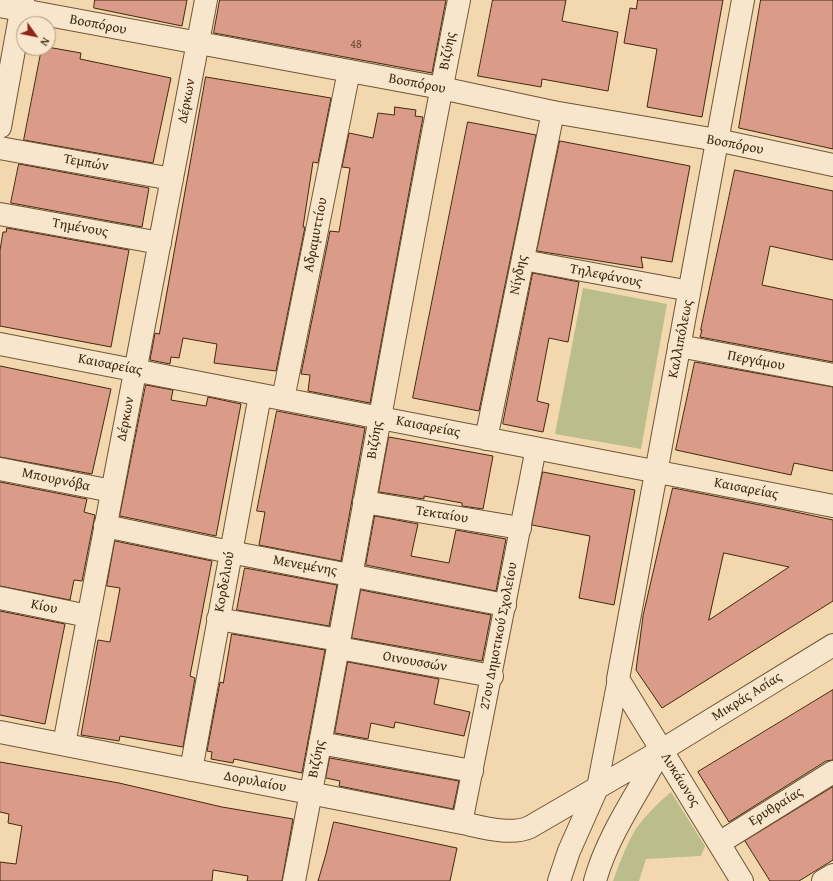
<!DOCTYPE html>
<html>
<head>
<meta charset="utf-8">
<style>
	body { margin:0 }
	#map { position:relative; width:833px; height:881px; overflow:hidden; background:#f3d8af; font-family:"Gentium Book Plus",serif }
	canvas { display:block }
	.north { position:absolute; left:16px; top:16px; width:40px; height:40px; box-sizing:border-box; background:#f7e6cb; border:1px solid #ae9a7f; border-radius:50%; rotate:123deg; font-size:11px; font-weight:700; line-height:16px; text-align:center; color:#41290e }
	.north::after { content:''; display:block; margin:auto; width:14px; height:18px; background:#8f2418; clip-path:polygon(50% 0,100% 100%,50% 72%,0 100%) }
</style>
</head>
<body>
<div id="map">
<canvas width="833" height="881"></canvas>
<div class="north">N</div>
</div>
<script>
const g = document.querySelector('canvas').getContext('2d');
g.lineJoin = 'round';
function fillPath(path, color) { g.fillStyle = color; g.fill(path, 'evenodd'); }
function stroke(path, color, width, dash) { g.strokeStyle = color; g.lineWidth = width; g.lineCap = dash ? 'butt' : 'round'; g.setLineDash(dash || []); g.stroke(path); }
function write(font, color, halo, rows, align = 'center') {
  g.font = font + ' "Gentium Book Plus",serif'; g.lineWidth = 3.5; g.setLineDash([]); g.textBaseline = 'middle'; g.strokeStyle = halo; g.fillStyle = color; for (const [text, x, y, turn = 0] of rows) {
    g.save(); g.translate(x, y); g.rotate((+turn || 0) * Math.PI / 180); g.textAlign = isNaN(turn) ? turn : align; if (halo) g.strokeText(text, 0, 0); g.fillText(text, 0, 0); g.restore();
  }
}
fillPath(new Path2D(`
	M583,288L667,304L641,449L555,434Z
	M671,792L705,846L701,856L646,859L639,881H613C619,864 626,846 635,830C645,816 658,803 671,792Z`), '#bbbe8a');
const building = new Path2D(`
	M95,0H187L182,26L94,8Z
	M220,0H446L432,73L214,33Z
	M493,0H566L562,21L618,32L608,91L542,79L541,87L478,76Z
	M638,0H723L702,117L647,107L657,49L624,43L630,8L636,9Z
	M761,0H833V149L739,128Z
	M42,48H53L81,53L80,59L171,78L153,163L24,140Z
	M206,77L331,98L318,163L313,162L303,227H305L276,371L214,363L217,344L183,338L179,358L171,357L170,364L150,360L155,333L159,334Z
	M395,107L416,110L415,116L423,117L370,403L308,391L310,375L301,374L330,231L339,232L350,168L342,167L349,133L373,138L378,113L394,115Z
	M468,122L536,135L479,411L413,398Z
	M560,141L690,166L672,262L641,257L643,268L537,251Z
	M19,164L149,188L142,227L11,203Z
	M735,170L833,191V260L770,246L762,285L833,300V362L700,337L702,330H701Z
	M7,228L129,250L111,347L0,326V250L3,232H6Z
	M533,273L579,282L568,342L549,338L537,401L549,404L543,432L503,424Z
	M695,362L833,387V471L794,463L791,475L676,450Z
	M0,366L111,389L92,474L0,457Z
	M146,385L173,390L171,400L206,406L208,397L241,404L216,536L120,516Z
	M277,411L365,428L341,561L259,545L265,512L257,511Z
	M389,437L493,456L483,509L462,506V503L424,496V499L379,492Z
	M543,472L635,490L614,605L579,598L590,536L532,525Z
	M0,482L87,499L84,512L95,515L82,581L74,580L70,600L0,586Z
	M673,488L786,510L833,520V601L662,708L636,670L643,616ZM724,553L789,567L709,620Z
	M375,516L418,524L411,556L449,563L456,530L506,539L496,591L366,565Z
	M115,541L212,561L190,676L195,678L183,747L120,736L119,741L81,735L98,640L110,642L120,588L107,586Z
	M245,568L337,585L329,626L237,610Z
	M361,590L491,615L482,661L352,638Z
	M0,611L65,624L45,724L0,715Z
	M232,634L325,650L302,773L234,759L233,763L211,759L212,752L207,751L220,682L223,683Z
	M348,662L439,679L434,704L470,712L464,736L395,722L394,728L371,723L368,739L335,733Z
	M833,690V760L826,761L729,822L698,772Z
	M330,758L459,781L453,809L339,786L340,781L326,778Z
	M0,762L119,783L222,807L293,819L282,881H247L248,876L213,870L212,881H0V862L16,864L22,826L8,823L9,814L0,812Z
	M833,787V860L799,881H770L745,841Z
	M334,822L457,848L450,881H318L326,854Z`);
fillPath(building, '#da9c89');
stroke(building, '#41290e', 1);
const pedestrian = new Path2D(`
	M523,260L690,291
	M597,788L618,679
	M462,823L536,448`);
const minor = new Path2D(`
	M0,127L23,0
	M0,148L172,179
	M0,214L160,243
	M0,344L833,506
	M679,346L833,375
	M283,399L349,71
	M486,439L553,112
	M0,469L112,491
	M364,502L520,528
	M105,526L230,552L505,605
	M0,598L88,616
	M218,619L339,640
	M339,648L492,676
	M0,732L462,823C482,827 511,836 530,827L597,788
	M320,743L472,771
	M64,744L206,0
	M191,770L260,395
	M719,843L833,772
	M294,881C351,588 400,293 459,0
	M742,881L618,679L743,0
	M823,881L833,875`);
const tertiary = new Path2D(`
	M0,6L441,88L553,112L717,140L833,165
	M559,881L569,851L597,788L662,750L833,645
	M595,881C607,836 639,791 661,750`);
stroke(pedestrian, '#6e5536', 22);
stroke(minor, '#6e5536', 24);
stroke(tertiary, '#6e5536', 24);
stroke(pedestrian, '#f7e6cb', 20);
stroke(minor, '#f7e6cb', 22);
stroke(tertiary, '#f7e6cb', 22);
write('12px', '#67462d', null, [
	["48",356,45]
]);
write('14px', '#41290e', '#f7e6cb', [
	["Βοσπόρου",98,25,11],
	["Βιζύης",448,51,-79],
	["Βοσπόρου",417,84,11],
	["Δέρκων",187,101,-79],
	["Βοσπόρου",735,145,11],
	["Τεμπών",86,163,10],
	["Τημένους",80,228,10],
	["Αδραμυττίου",316,235,-79],
	["Νίγδης",519,275,-78],
	["Τηλεφάνους",606,276,11],
	["Καλλιπόλεως",681,339,-79],
	["Περγάμου",756,361,11],
	["Καισαρείας",110,365,11],
	["Δέρκων",126,419,-79],
	["Καισαρείας",428,427,11],
	["Βιζύης",375,440,-80],
	["Μπουρνόβα",56,480,12],
	["Καισαρείας",746,489,11],
	["Τεκταίου",442,515,9],
	["Μενεμένης",305,566,10],
	["Κορδελιού",225,582,-80],
	["Κίου",44,607,12],
	["27ου Δημοτικού Σχολείου",499,636,-79],
	["Οινουσσών",415,662,10],
	["Μικράς Ασίας",747,697,-32],
	["Βιζύης",317,759,-79],
	["Λυκάωνος",680,780,58],
	["Δορυλαίου",255,782,11],
	["Ερυθραίας",776,807,-32]
]);
</script>
</body>
</html>
